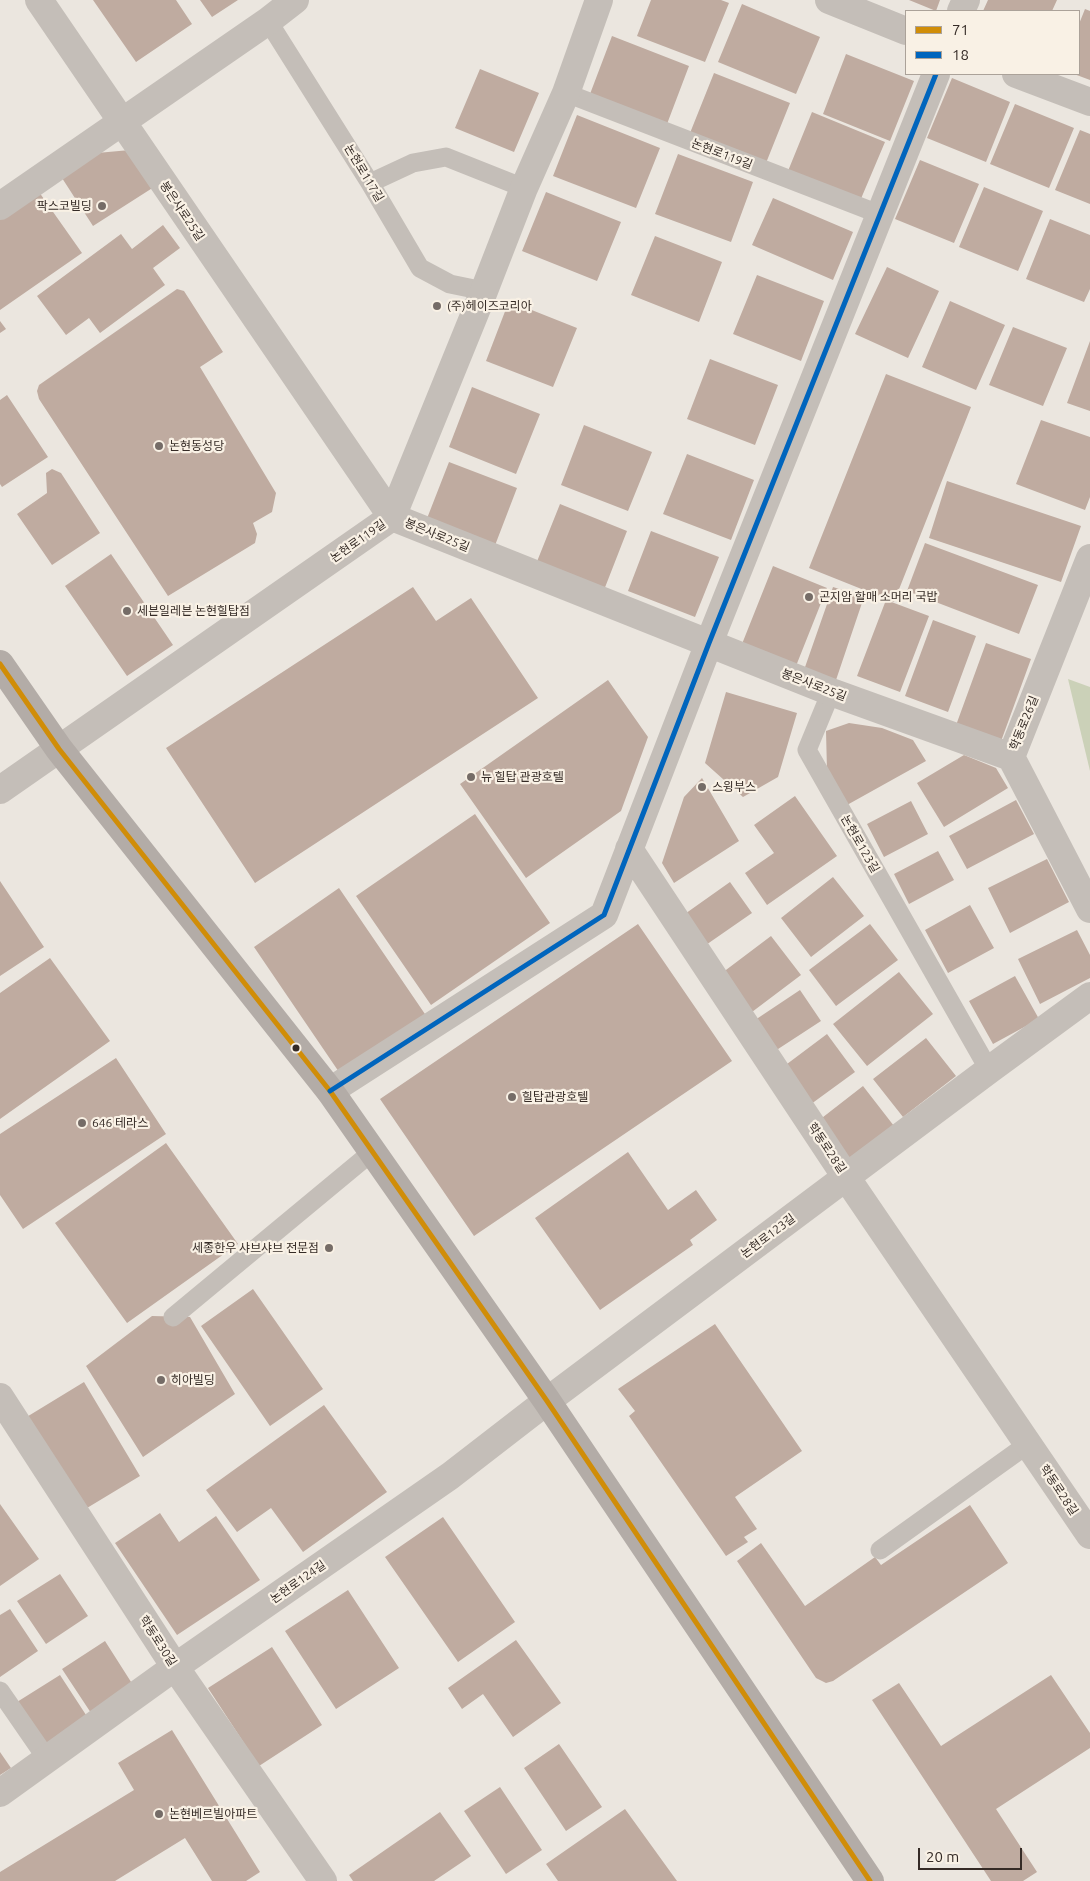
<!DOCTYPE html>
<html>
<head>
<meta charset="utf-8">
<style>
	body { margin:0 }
	#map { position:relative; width:1090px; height:1881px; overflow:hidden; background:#ebe6df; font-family:Ubuntu,sans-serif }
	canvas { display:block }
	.legend { position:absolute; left:905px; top:10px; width:175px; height:65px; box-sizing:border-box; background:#f9f1e5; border:1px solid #aba299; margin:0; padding:6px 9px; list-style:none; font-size:15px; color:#352b26 }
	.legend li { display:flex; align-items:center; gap:10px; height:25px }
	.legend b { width:25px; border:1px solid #aba299 }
	.scale { position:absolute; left:918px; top:1848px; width:104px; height:22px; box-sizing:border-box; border:2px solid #352b26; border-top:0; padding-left:6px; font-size:15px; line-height:18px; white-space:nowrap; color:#352b26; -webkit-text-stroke:4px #f9f1e5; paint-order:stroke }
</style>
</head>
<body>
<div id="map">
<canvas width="1090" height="1881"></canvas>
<ul class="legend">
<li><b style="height:6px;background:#d08d08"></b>71</li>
<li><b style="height:6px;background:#0065bd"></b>18</li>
</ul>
<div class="scale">20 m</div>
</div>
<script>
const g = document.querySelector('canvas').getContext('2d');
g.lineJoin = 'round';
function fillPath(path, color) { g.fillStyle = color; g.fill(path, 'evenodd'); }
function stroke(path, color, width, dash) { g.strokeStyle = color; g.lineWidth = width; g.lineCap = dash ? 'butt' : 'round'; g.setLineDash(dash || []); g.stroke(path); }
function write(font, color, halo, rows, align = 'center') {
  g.font = font + ' Ubuntu,"Noto Sans KR",sans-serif'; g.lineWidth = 4.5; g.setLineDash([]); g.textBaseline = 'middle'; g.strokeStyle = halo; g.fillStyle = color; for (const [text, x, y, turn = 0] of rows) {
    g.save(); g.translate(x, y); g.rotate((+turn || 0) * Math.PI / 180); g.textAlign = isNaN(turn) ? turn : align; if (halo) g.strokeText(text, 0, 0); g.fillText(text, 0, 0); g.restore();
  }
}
fillPath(new Path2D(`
	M1068,679L1090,687V771Z`), '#cbd1b8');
fillPath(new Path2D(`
	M93,0H176L192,24L136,62Z
	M200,0H238L212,17Z
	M651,0H721L729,3L705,62L637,36Z
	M909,0H940L936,11Z
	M988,0H1057L1052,11H983Z
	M742,4L820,37L796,94L718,62Z
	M1085,9L1090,11V80L1074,74H1079V24Z
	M612,36L689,66L667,124L590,94Z
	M846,54L914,81L890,141L823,114Z
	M480,69L539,93L514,152L455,128Z
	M714,73L790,103L766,163L690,133Z
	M952,78L1010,102L986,162L927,138Z
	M1015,104L1074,128L1049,188L990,164Z
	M812,112L885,142L860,201L788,171Z
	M577,115L660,148L636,208L553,176Z
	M1080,130L1090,134V204L1055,190Z
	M130,150L154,187L93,226L62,178L97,153Z
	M678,154L753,182L731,242L655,214Z
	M920,160L979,184L954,243L895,219Z
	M984,187L1043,211L1018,271L959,247Z
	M39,192L82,253L0,310V219Z
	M546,192L621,222L597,281L522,251Z
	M773,198L853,232L833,280L752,245Z
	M1050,219L1090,235V289L1084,302L1026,279Z
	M163,225L180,248L153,268L165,285L100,333L89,318L66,335L37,296L121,234L132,249Z
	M655,236L722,262L699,322L631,295Z
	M887,267L939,291L908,358L855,334Z
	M757,275L824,301L801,361L733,334Z
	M177,289L184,291L223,352L200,367L276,493L272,512L253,523L257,534L255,543L168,596L39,399L37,391L39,385Z
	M509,301L577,328L553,387L486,361Z
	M950,301L1005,325L976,390L922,367Z
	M0,321L6,329L0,333Z
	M1013,327L1067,348L1043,406L989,385Z
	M1090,341V411L1067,403Z
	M710,359L778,385L755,445L687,419Z
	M886,374L971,407L894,602L809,568Z
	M472,387L540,414L516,474L449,447Z
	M7,395L48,457L2,487L0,484V400Z
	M1041,420L1090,437V497L1085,510L1016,484Z
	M584,425L652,452L628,511L561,485Z
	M687,454L754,480L731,540L663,514Z
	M449,462L517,488L494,548L426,521Z
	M52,469L61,473L100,533L52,565L17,514L47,493L46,473Z
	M947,481L1081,526L1061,582L929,538Z
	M560,504L627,531L604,590L536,564Z
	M651,531L719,557L695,617L628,591Z
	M925,543L1038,585L1019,634L907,591Z
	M111,554L173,645L127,676L65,586Z
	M773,566L827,588L794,671L740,649Z
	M413,587L436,621L471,598L538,698L255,883L166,748Z
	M833,587L864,597L836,680L804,670Z
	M886,600L929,616L900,692L857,676Z
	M933,620L976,636L948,712L905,696Z
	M986,643L1031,659L1000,744L955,728Z
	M608,680L648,737L621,811L526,878L460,784Z
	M726,692L797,713L778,777L743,797L705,763Z
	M849,723L882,728L913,740L926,761L847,805L827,771L826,731Z
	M964,755L996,768L1008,788L944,827L917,783Z
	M702,778L739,841L674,883L662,863L684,797Z
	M795,796L837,856L767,905L745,873L774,853L754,825Z
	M1016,800L1034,834L967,869L949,836Z
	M911,801L928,834L884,857L867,824Z
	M475,814L550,923L431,1005L356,896Z
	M938,851L954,880L909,904L894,874Z
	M1047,859L1069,902L1010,933L988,888Z
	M833,877L864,916L811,957L781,918Z
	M0,881L44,947L0,976Z
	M730,882L752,913L703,947L682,916Z
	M339,888L427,1017L341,1075L254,947Z
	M970,905L994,948L948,973L925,930Z
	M638,924L732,1061L474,1236L380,1099Z
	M870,924L898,960L836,1006L809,970Z
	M1077,930L1090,955V978L1040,1004L1018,959Z
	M771,936L801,975L748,1015L718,976Z
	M50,958L110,1041L0,1119V993Z
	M899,972L933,1014L867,1066L833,1024Z
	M1015,976L1039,1019L993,1044L969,1001Z
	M800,990L821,1021L775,1051L755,1020Z
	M827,1034L855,1072L807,1107L779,1070Z
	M926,1038L956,1076L903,1117L873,1079Z
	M116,1058L166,1134L23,1229L0,1195V1134Z
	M863,1086L894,1126L849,1161L818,1121Z
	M166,1143L238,1244L127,1323L55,1223Z
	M628,1152L668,1210L696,1190L717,1220L690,1240L693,1245L600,1310L535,1218Z
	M253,1289L323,1389L270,1426L201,1326Z
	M152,1316L190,1317L235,1394L143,1457L86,1366Z
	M715,1324L802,1451L735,1497L757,1529L744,1537L748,1542L726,1556L629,1416L635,1411L618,1389Z
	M84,1382L140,1476L82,1511L25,1418Z
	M324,1405L387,1492L303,1552L271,1508L237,1532L206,1490Z
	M0,1504L39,1559L0,1586Z
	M970,1505L1008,1563L833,1681L826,1683L816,1678L737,1561L761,1543L805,1606L875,1557L881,1565Z
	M160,1513L179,1542L216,1516L260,1580L177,1635L115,1543Z
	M443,1517L515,1622L458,1662L385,1557Z
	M60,1574L88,1616L46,1644L17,1601Z
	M348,1590L399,1668L336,1709L285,1631Z
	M10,1609L38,1651L0,1677V1615Z
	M516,1640L561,1703L513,1737L483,1694L462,1709L448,1688Z
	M105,1641L133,1685L91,1713L62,1669Z
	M272,1647L322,1725L259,1766L208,1688Z
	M60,1675L88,1718L45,1746L17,1702Z
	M1051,1675L1090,1733V1748L996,1809L1037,1872L1023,1881H991L872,1700L899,1683L941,1746Z
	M172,1730L260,1872L246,1881H212L185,1838L115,1881H0V1872L134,1790L118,1763Z
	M559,1744L602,1807L566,1831L524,1768Z
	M0,1752L11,1768L0,1775Z
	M500,1787L542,1850L506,1874L464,1811Z
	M625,1809L677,1881H558L546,1864Z
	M440,1812L471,1856L434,1881H353L349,1875Z`), '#bfaba0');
stroke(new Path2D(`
	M268,21L370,183L420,268L450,284L484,291
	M566,93L879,214
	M370,183L413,163L446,157L524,188
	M831,692L807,750L989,1070
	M173,1317L372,1152
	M880,1550L1028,1444
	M0,1691L47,1759`), '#c4beb8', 19);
stroke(new Path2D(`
	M39,0L392,517L831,692L1011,757
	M829,0L906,31
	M961,11L966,0
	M1016,74L1090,102
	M0,206L268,21L295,0
	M1090,558L1011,757L1090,909
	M0,790L392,517L484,291L524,188L566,93L599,0
	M629,849L846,1177L1090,1535
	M330,1091L604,915L709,643L936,74
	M0,1397L175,1667L323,1881
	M0,1793L175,1667L450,1476L547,1401L989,1070L1090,996`), '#c4beb8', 28);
stroke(new Path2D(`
	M0,664L59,749L330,1091L547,1401L870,1881`), '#b3aca7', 28);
stroke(new Path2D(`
	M0,664L59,749L330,1091L547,1401L870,1881`), '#d08d08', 5);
stroke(new Path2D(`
	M330,1091L604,915L709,643L936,74`), '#0065bd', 5);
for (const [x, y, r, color] of [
	[102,206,5,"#756c67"],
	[437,306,5,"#756c67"],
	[159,446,5,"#756c67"],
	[809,597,5,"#756c67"],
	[127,611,5,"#756c67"],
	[471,777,5,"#756c67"],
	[702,787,5,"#756c67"],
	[296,1048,4.5,"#352b26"],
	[512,1097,5,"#756c67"],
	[82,1123,5,"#756c67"],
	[329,1248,5,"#756c67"],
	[161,1380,5,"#756c67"],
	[159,1814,5,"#756c67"]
]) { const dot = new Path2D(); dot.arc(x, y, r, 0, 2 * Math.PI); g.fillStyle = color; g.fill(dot); stroke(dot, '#f9f1e5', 2); }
write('12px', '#352b26', '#f9f1e5', [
	["논현로119길",722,154,21],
	["논현로117길",364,173,59],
	["봉은사로25길",182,211,56],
	["봉은사로25길",437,535,22],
	["논현로119길",358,541,-35],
	["봉은사로25길",814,685,21],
	["학동로26길",1024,723,-68],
	["논현로123길",860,844,60],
	["학동로28길",827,1148,56],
	["논현로123길",768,1236,-37],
	["학동로28길",1059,1490,56],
	["논현로124길",298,1582,-35],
	["학동로30길",158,1641,57]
]);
write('12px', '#352b26', '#f9f1e5', [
	["팍스코빌딩",92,206,"right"],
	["(주)헤이즈코리아",447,306],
	["논현동성당",169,446],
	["곤지암 할매 소머리 국밥",819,597],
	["세븐일레븐 논현힐탑점",137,611],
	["뉴 힐탑 관광호텔",481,777],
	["스윙부스",712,787],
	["힐탑관광호텔",522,1097],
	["646 테라스",92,1123],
	["세종한우 샤브샤브 전문점",319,1248,"right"],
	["히아빌딩",171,1380],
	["논현베르빌아파트",169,1814]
], 'left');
</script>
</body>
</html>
